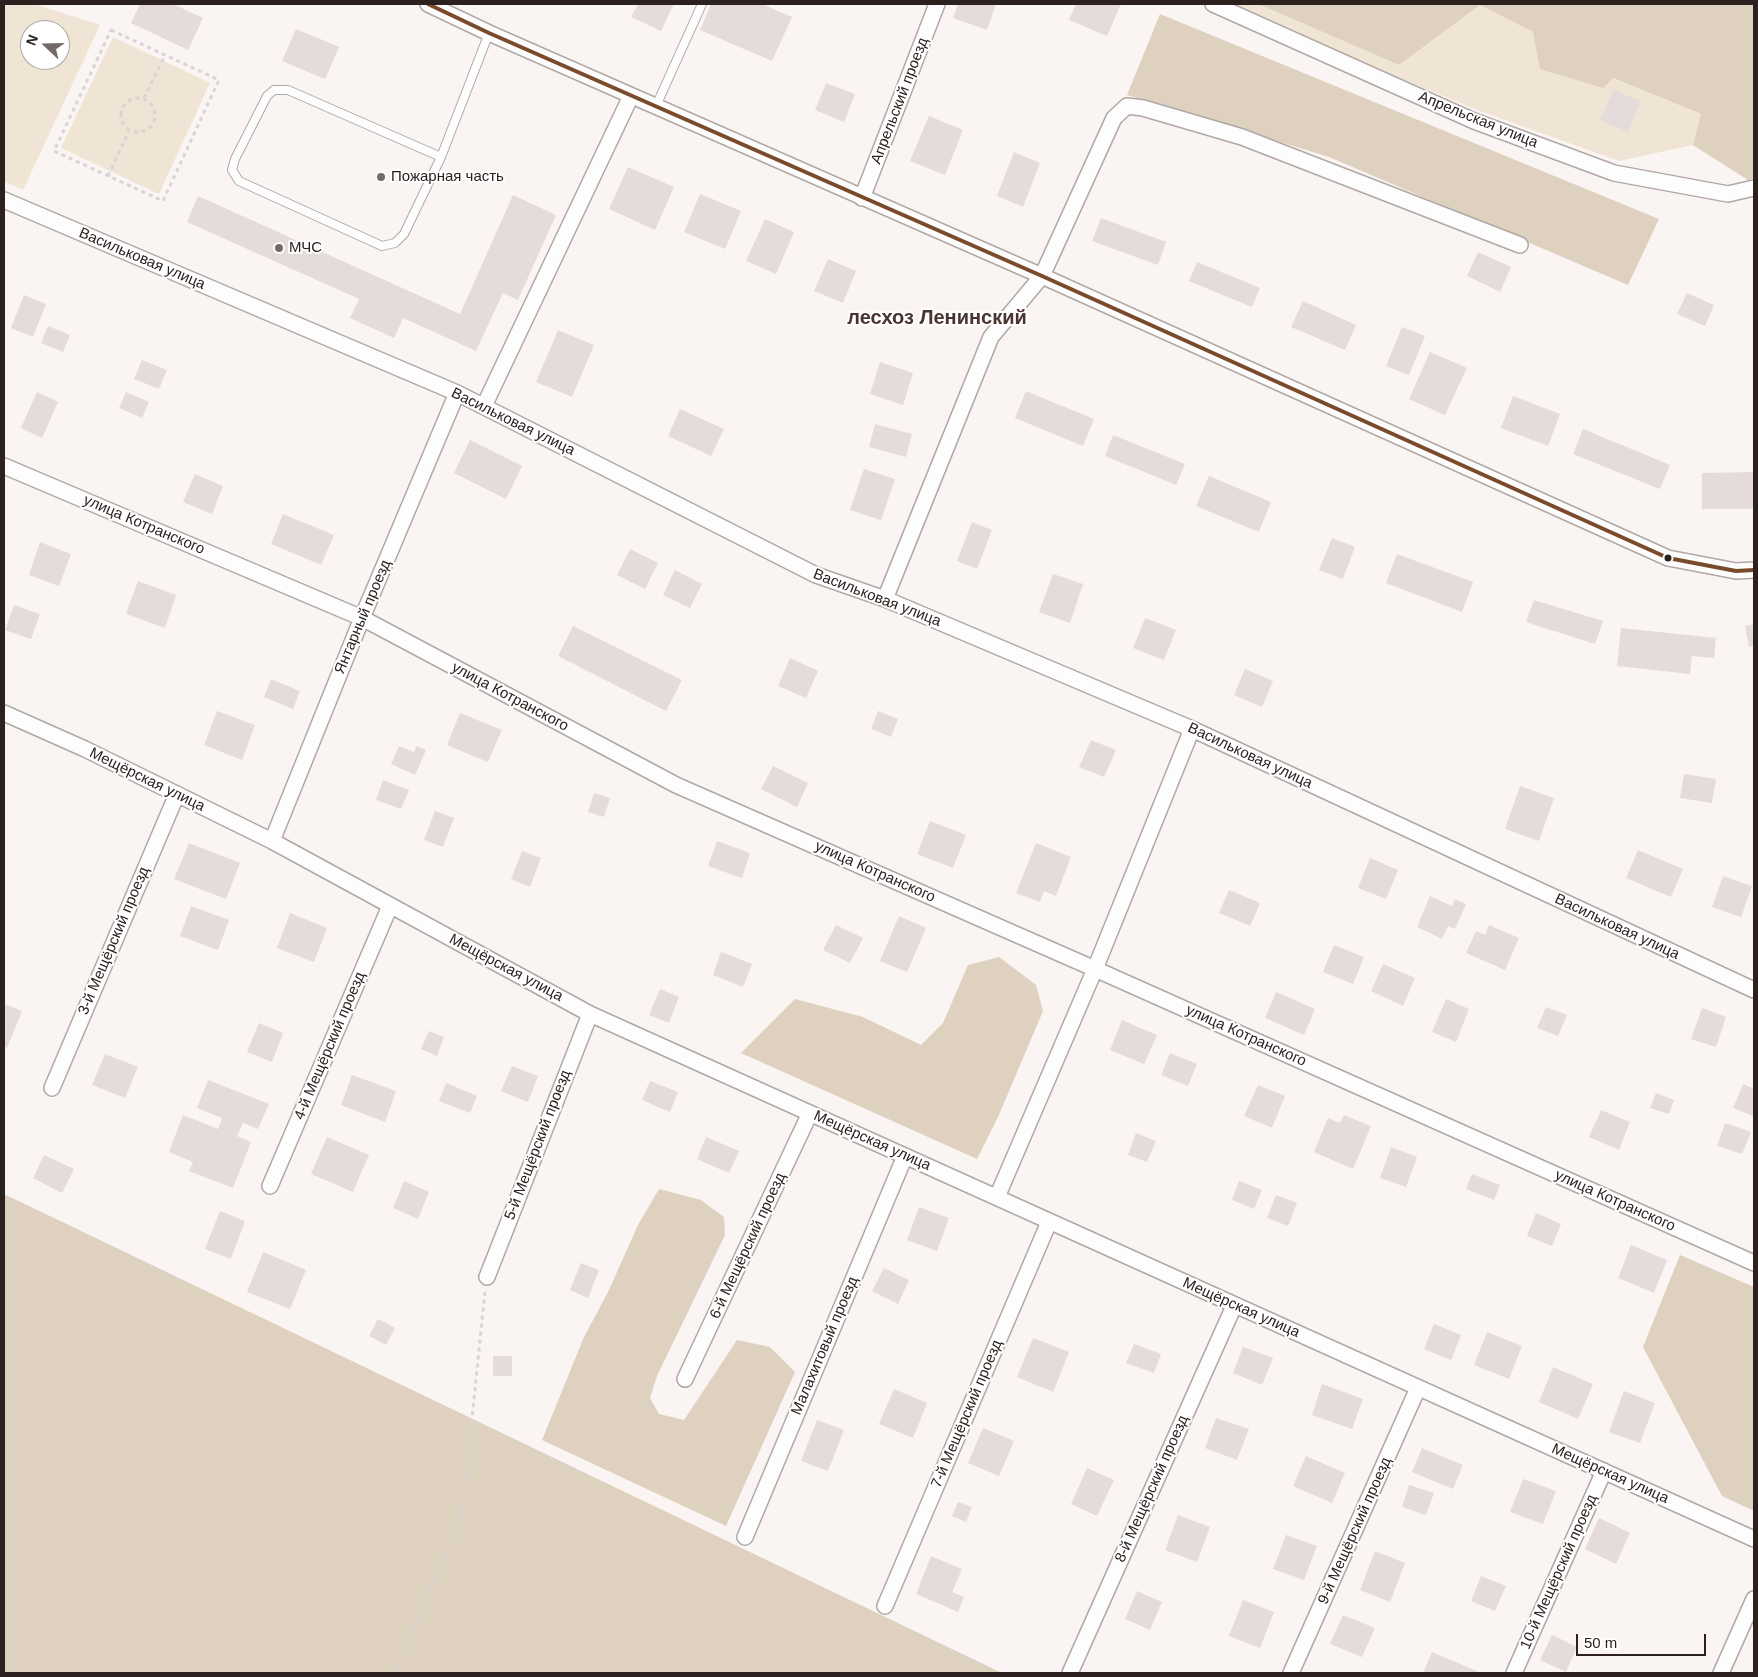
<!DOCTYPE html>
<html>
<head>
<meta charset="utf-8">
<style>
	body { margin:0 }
	#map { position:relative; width:1758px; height:1677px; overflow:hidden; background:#faf4f2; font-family:Helvetica,sans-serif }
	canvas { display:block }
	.frame { position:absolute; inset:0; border:5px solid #2c211f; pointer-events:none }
	.north { position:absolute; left:20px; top:20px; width:50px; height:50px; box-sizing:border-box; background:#fff; border:1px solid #aba6a5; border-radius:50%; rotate:291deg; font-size:14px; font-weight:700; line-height:20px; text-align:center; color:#2c211f }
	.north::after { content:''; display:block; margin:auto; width:18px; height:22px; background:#746b69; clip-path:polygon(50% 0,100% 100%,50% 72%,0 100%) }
	.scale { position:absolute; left:1576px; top:1634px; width:130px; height:22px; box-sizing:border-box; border:2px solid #2c211f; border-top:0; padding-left:6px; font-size:15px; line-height:18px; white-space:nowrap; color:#2c211f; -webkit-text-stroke:4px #fff; paint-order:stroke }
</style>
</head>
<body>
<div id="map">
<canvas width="1758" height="1677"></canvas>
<div class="frame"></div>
<div class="north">N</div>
<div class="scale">50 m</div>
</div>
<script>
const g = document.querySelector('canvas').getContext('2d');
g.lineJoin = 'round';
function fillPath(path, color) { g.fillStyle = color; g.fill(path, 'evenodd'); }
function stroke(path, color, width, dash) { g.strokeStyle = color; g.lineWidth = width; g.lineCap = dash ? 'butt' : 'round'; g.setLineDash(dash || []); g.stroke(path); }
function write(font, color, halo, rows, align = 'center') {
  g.font = font + ' Helvetica,sans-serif'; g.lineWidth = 4; g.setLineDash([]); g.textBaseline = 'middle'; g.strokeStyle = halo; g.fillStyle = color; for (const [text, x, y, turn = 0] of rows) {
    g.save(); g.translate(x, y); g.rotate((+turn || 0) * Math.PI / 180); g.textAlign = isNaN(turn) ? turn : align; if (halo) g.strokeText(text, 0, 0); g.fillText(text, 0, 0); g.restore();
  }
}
fillPath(new Path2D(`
	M4,4H34L100,25L23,190L4,181ZM30,30H60V60H30Z
	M1229,4H1258L1399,65L1480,5L1533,32L1612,78L1701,114L1693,145L1619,161L1477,110L1311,41Z
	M113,37L210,83L159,194L61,148Z`), '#f0e4d4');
fillPath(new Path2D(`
	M1258,4H1754V178L1748,180L1693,145L1701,114L1613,78L1603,88L1540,69L1533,32L1480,5L1399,65Z
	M1160,14L1659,219L1628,285L1329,157L1127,95Z
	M999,957L1036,985L1043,1011L998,1117L977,1159L741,1053L795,999L863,1017L921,1045L943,1023L968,965Z
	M659,1189L701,1200L724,1217L725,1235L657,1376L650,1398L659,1414L684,1420L737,1340L770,1347L795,1372L726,1526L542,1440L584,1337L608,1292L638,1225Z
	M4,1194L1002,1673H4Z
	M1680,1255L1754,1287V1511L1722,1496L1643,1347Z`), '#ded1bf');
fillPath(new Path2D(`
	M140,4H173L203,18L188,50L131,23Z
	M638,4H674L661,31L631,17Z
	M711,4H762L792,17L772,61L700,30Z
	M958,4H996L987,30L953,18Z
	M1076,4H1121L1107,36L1069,20Z
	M296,29L339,47L325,79L282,61Z
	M826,83L855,94L844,122L815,110Z
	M1613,90L1641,101L1628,132L1600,120Z
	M929,116L963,130L945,175L910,161Z
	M1014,152L1040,163L1023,207L997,196Z
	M628,167L674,187L655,230L609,209Z
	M700,194L741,211L725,249L684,232Z
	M513,195L556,215L518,300L503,293L476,351L403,318L394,338L350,318L359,299L187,222L198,196L460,314Z
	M1101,218L1166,242L1158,265L1092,241Z
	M765,219L794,232L776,274L746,261Z
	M1478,252L1511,267L1500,292L1467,276Z
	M828,259L856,271L843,303L814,291Z
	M1197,262L1260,288L1252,307L1189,281Z
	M1687,293L1714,305L1705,326L1677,314Z
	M24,295L46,304L33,337L11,328Z
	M1303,301L1356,325L1345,350L1291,327Z
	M48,326L70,335L63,352L41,343Z
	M1402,327L1425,336L1409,375L1386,366Z
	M558,330L594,345L572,397L536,382Z
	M1430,352L1467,368L1445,415L1409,399Z
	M142,360L167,370L159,389L134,379Z
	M880,362L913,373L903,405L870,394Z
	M1026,391L1094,419L1083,446L1015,418Z
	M37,392L58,402L42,438L21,428Z
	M126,392L149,402L142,418L119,408Z
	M1513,396L1560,414L1548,446L1501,428Z
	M680,409L724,429L711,456L668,436Z
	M875,424L912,434L906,457L869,447Z
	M1583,429L1670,465L1660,489L1573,454Z
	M1113,435L1185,464L1176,485L1105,456Z
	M470,440L522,466L506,499L454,473Z
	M864,469L895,479L881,520L850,510Z
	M1754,472V509H1702V473Z
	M195,474L223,486L212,514L183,502Z
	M1209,476L1271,502L1259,532L1196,506Z
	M283,514L334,535L321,565L271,544Z
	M972,522L992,530L977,569L957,561Z
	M1332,538L1355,547L1343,579L1319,570Z
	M40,542L71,554L59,586L29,575Z
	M630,549L658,563L645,589L617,575Z
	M1397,554L1473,582L1462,612L1386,583Z
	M675,570L702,584L690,608L663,595Z
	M1053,574L1083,584L1070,623L1039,612Z
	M138,581L176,595L165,628L126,614Z
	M1534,600L1603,621L1595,644L1526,622Z
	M14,605L40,614L31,639L5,630Z
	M1145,618L1176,630L1164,660L1133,648Z
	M1754,624V646L1749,647L1745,626Z
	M573,626L682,680L666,711L558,656Z
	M1621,628L1716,638L1714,658L1692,656L1690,674L1617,666Z
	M790,658L818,671L806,698L778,686Z
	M1245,669L1273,681L1262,707L1234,695Z
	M271,679L300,691L293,709L264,697Z
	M217,711L255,725L242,760L204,745Z
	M878,711L898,719L891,737L871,729Z
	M460,713L502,730L488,762L447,745Z
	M1091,740L1116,750L1104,777L1079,767Z
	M399,746L414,752L417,746L426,750L415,775L391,764Z
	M773,766L808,783L797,807L761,789Z
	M1684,774L1716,779L1712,803L1680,798Z
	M383,780L409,790L401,809L376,800Z
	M1520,786L1554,798L1539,841L1505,829Z
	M594,793L610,798L604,817L588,812Z
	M435,811L454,818L443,847L424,840Z
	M930,821L966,835L953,868L917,854Z
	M717,841L750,853L742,878L708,866Z
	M189,843L240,863L226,899L174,879Z
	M1036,843L1071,857L1056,896L1044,891L1040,902L1016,893Z
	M1638,850L1683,869L1671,897L1626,878Z
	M522,851L541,858L530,887L511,879Z
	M1370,858L1398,870L1386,899L1358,888Z
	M1723,876L1752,886L1741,917L1712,907Z
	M1229,890L1260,903L1250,926L1219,913Z
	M1430,896L1452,906L1455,899L1466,904L1455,929L1448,926L1442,939L1417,927Z
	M191,906L229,920L218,950L180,936Z
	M290,913L327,928L314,962L277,948Z
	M899,916L926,928L907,972L880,961Z
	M836,925L863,938L850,963L823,950Z
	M1489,925L1519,938L1505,970L1466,953L1476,931L1485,935Z
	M1334,945L1364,957L1353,984L1323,972Z
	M721,952L752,964L743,987L713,975Z
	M1383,964L1415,978L1403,1006L1371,991Z
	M660,989L679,997L669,1023L649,1015Z
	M1276,992L1315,1009L1304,1035L1265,1018Z
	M1446,999L1469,1009L1456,1042L1432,1032Z
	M4,1004L22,1011L7,1048L4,1046Z
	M1546,1007L1567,1015L1558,1036L1537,1028Z
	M1702,1008L1726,1017L1716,1047L1691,1039Z
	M1122,1020L1157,1035L1144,1064L1110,1050Z
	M259,1023L283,1033L272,1062L247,1052Z
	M429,1031L444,1037L437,1056L421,1049Z
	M1170,1053L1197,1064L1188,1086L1161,1075Z
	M105,1054L138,1067L125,1098L92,1085Z
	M512,1066L538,1076L528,1102L501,1091Z
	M352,1075L396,1091L385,1122L341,1105Z
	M208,1080L269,1104L258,1129L243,1123L237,1136L251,1142L233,1188L189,1171L193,1162L169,1152L183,1115L218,1129L222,1118L197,1108Z
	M650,1081L678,1092L670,1112L642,1100Z
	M446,1083L477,1096L470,1113L439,1101Z
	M1743,1084L1754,1089V1112L1753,1116L1733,1108Z
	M1258,1085L1285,1096L1272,1128L1244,1116Z
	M1656,1093L1674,1100L1669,1114L1650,1108Z
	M1601,1110L1630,1122L1619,1150L1589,1137Z
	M1344,1115L1371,1126L1353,1169L1314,1152L1328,1118L1340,1123Z
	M1725,1123L1751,1132L1742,1154L1717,1146Z
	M1136,1133L1156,1141L1147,1162L1128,1155Z
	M327,1137L369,1155L353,1192L311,1174Z
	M706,1137L739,1151L729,1173L697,1159Z
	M1391,1147L1417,1157L1406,1187L1380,1178Z
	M44,1155L74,1169L62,1193L33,1178Z
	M1472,1174L1500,1185L1494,1200L1466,1189Z
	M404,1181L429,1192L418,1219L393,1208Z
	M1239,1181L1262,1190L1254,1209L1232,1200Z
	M1276,1195L1297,1203L1288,1226L1267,1218Z
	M919,1207L949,1218L937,1251L907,1240Z
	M220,1211L245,1221L231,1259L205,1249Z
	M1536,1213L1561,1224L1552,1246L1527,1236Z
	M1631,1245L1667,1260L1654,1293L1618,1278Z
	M263,1252L306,1270L290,1309L247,1292Z
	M581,1263L599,1270L588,1298L570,1290Z
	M884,1268L909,1280L898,1304L872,1291Z
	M378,1319L395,1328L386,1345L369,1336Z
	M1434,1324L1461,1335L1451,1360L1424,1349Z
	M1487,1332L1522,1346L1509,1379L1474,1365Z
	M1033,1338L1069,1352L1053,1392L1017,1377Z
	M1134,1344L1161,1354L1154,1373L1126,1363Z
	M1243,1347L1273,1358L1262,1385L1233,1373Z
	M493,1356H512V1376H493Z
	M1553,1367L1593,1384L1578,1419L1539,1402Z
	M1322,1384L1363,1399L1352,1429L1312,1415Z
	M894,1389L927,1403L913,1438L879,1424Z
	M1624,1391L1655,1403L1640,1443L1609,1432Z
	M1216,1418L1249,1429L1237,1460L1205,1448Z
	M817,1420L844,1430L828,1471L801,1461Z
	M983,1428L1014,1441L999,1476L968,1463Z
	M1422,1448L1463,1465L1453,1489L1412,1472Z
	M1306,1456L1345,1473L1332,1503L1293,1486Z
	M1087,1468L1114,1480L1097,1516L1071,1504Z
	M1523,1479L1556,1491L1543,1524L1510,1512Z
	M1409,1485L1434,1493L1426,1515L1402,1507Z
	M958,1502L972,1507L966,1522L952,1516Z
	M1178,1515L1210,1527L1197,1562L1165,1550Z
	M1599,1518L1630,1533L1616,1564L1585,1549Z
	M1286,1535L1317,1546L1304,1580L1273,1569Z
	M1375,1551L1405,1563L1390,1602L1360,1590Z
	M931,1556L962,1569L952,1592L964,1597L958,1612L916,1594Z
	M1481,1576L1506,1586L1495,1611L1471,1601Z
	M1137,1591L1162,1602L1150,1630L1125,1619Z
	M1243,1600L1274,1612L1260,1648L1229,1636Z
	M1343,1615L1375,1628L1362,1657L1330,1644Z
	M1552,1635L1577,1647L1566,1672L1540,1660Z
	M1432,1652L1477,1671L1476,1673H1423Z`), '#e6dbdb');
const lane = new Path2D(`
	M656,106L702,4
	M441,157L288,90H274L267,96L235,159L232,170L239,181L382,246L395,243L404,234L441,157L489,33`);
const street = new Path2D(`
	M428,4L489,33L1042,276L1668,558L1736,571L1754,570
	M1213,4L1474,121L1614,173L1728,194L1754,188
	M862,198L937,4
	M4,200L457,393L816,575L885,599L1192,729L1754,990
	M484,406L631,96
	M4,466L362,618L676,785L1095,969L1754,1263
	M885,599L991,337L1042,276L1114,118L1127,106L1143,108L1242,137L1520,245
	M4,713L85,749L272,841L590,1014L1754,1539
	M272,841L362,618L457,393
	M52,1088L177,794
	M270,1186L390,906
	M997,1197L1095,969L1192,729
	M487,1277L590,1014
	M685,1379L810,1113
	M745,1537L905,1156
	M885,1606L1049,1222
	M1070,1673L1234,1306
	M1291,1673L1418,1388
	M1514,1673L1604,1471
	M1721,1673L1754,1599`);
stroke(lane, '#b0a8a6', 10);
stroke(street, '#b0a8a6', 18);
stroke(new Path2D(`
	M111,30L219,80L163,201L54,151Z
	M121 115a17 17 0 1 1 34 0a17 17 0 1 1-34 0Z
	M144,98L165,55
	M108,176L129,131
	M395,1673L462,1515L485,1292`), '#d8d5d5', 3, [4, 4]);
stroke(lane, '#fefdfd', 8);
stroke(street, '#fefdfd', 15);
stroke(new Path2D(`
	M428,4L489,33L1042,276L1668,558L1736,571L1754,570`), '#7a4b2a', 4);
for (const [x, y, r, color] of [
	[381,177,5,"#746b69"],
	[279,248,5,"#746b69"],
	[1668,558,4.5,"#2c211f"]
]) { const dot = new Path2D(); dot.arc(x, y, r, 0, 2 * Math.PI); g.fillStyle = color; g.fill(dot); stroke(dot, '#fff', 2); }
write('15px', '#2c211f', '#fff', [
	["Апрельский проезд",900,101,-69],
	["Апрельская улица",1478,120,22],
	["Васильковая улица",142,259,23],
	["Васильковая улица",513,422,26],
	["улица Котранского",144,525,23],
	["Васильковая улица",877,598,21],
	["Янтарный проезд",363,617,-67],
	["улица Котранского",510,697,28],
	["Васильковая улица",1250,756,25],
	["Мещёрская улица",147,780,26],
	["улица Котранского",875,872,24],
	["Васильковая улица",1617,927,25],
	["3-й Мещёрский проезд",114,941,-67],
	["Мещёрская улица",506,968,28],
	["улица Котранского",1246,1036,24],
	["4-й Мещёрский проезд",330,1046,-67],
	["Мещёрская улица",872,1141,24],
	["5-й Мещёрский проезд",538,1145,-69],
	["улица Котранского",1615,1201,24],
	["6-й Мещёрский проезд",748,1246,-65],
	["Мещёрская улица",1241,1308,24],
	["Малахитовый проезд",825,1346,-67],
	["7-й Мещёрский проезд",967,1414,-67],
	["Мещёрская улица",1610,1474,24],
	["8-й Мещёрский проезд",1152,1489,-66],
	["9-й Мещёрский проезд",1355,1531,-66],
	["10-й Мещёрский проезд",1559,1572,-66]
]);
write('15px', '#2c211f', '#fff', [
	["Пожарная часть",391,177],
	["МЧС",289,248]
], 'left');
write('bold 20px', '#4a342f', '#fff', [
	["лесхоз Ленинский",937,318]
]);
</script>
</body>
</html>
